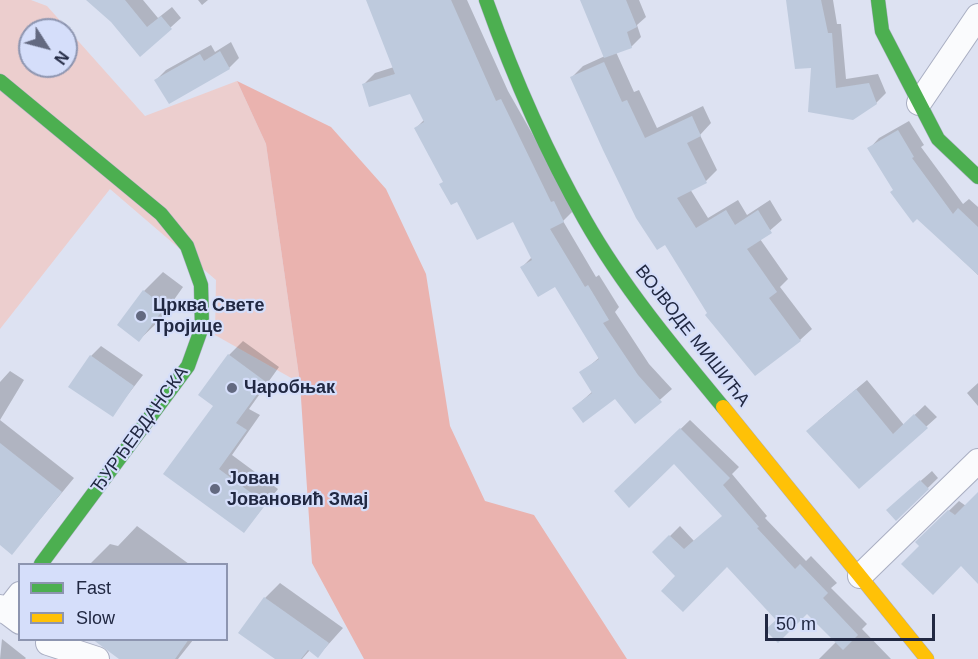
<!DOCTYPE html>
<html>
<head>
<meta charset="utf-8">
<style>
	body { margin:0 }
	#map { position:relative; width:978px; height:659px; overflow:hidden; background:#dde2f2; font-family:Helvetica,sans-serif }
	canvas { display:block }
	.legend { position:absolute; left:18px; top:563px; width:210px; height:78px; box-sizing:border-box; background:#d5defa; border:2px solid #8d95b0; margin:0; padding:8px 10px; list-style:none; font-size:18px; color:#212842 }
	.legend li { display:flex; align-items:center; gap:12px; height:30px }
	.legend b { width:30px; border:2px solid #8d95b0 }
	.north { position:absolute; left:18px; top:18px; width:60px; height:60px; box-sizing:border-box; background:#d5defa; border:2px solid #8d95b0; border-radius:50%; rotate:126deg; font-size:16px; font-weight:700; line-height:24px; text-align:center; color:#212842 }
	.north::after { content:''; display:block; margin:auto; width:21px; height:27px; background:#636980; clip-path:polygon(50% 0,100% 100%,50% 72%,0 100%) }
	.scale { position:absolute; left:765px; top:614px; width:170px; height:27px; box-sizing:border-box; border:3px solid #212842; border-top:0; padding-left:8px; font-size:18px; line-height:21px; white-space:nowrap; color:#212842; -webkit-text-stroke:4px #d5defa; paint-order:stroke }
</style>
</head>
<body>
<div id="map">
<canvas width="978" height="659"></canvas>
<ul class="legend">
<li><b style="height:8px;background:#4caf50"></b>Fast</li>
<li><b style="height:8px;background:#ffc107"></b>Slow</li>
</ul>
<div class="north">N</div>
<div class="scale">50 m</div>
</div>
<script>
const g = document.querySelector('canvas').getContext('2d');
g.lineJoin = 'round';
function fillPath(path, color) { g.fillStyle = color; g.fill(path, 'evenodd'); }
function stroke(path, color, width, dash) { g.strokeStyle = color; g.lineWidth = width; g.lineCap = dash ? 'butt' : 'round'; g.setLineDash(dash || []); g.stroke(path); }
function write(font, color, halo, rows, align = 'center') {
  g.font = font + ' Helvetica,sans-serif'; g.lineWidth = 4.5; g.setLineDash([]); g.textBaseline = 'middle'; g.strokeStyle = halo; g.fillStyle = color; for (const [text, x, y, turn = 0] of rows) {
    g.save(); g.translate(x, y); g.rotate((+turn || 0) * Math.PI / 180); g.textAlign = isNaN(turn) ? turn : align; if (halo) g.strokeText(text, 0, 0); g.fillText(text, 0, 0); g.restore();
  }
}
fillPath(new Path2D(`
	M0,0H31L47,6L145,116L237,81L266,144L300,383L215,335L216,280L110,189L0,329ZM30,30H66V66H30Z`), '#eccece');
fillPath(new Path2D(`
	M237,81L331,127L386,189L426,274L450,426L485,501L534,515L627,659H364L312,563L300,383L266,144Z`), '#eab3af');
fillPath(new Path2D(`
	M88,0H143L158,18L172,7L181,18L140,55L112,21Z
	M198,0H208L202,5Z
	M368,0H467L508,91L575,209L563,221L596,277L599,275L619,307L615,312L649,364L672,389L635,422L615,397L574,408L593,391L581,373L600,357L556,285L522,267L532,257L514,220L458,200L444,181L416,128L424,120L411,93L364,84L375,73L394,67Z
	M582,0H639L646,17L637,25L641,37L631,47L616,52L634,92L639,90L657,128L703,106L711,123L700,135L717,170L706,181L690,189L708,218L738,200L747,215L770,200L782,220L760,239L788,279L780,287L812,329L800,340L709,313L665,243L572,77L583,66L605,56Z
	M787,0H833L837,24H841L846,79L878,74L886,93L876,103L853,119L812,66Z
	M231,42L239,58L229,68L156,80L166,70L211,45L215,52Z
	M909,121L924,145L921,147L963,204L969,199L978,207V275L917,217L895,190L869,149L879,138Z
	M163,272L183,287L159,321L139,340L144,291Z
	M243,341L279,367L249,409L260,415L232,455L278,489L244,531L165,474L215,406L200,395L229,355Z
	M101,346L143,375L112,415L91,356Z
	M10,371L24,380L0,420L74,478L12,553L0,543V382Z
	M867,380L904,425L925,405L937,417L859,487L818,421Z
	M978,383V406L967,393Z
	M690,420L739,467L732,474L767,516L765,518L806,561L811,556L837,583L831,588L867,624L862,629L891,659H819L836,642L807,612L778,620L727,565L677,576L654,552L680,526L694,541L724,516L675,462L616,491Z
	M932,471L938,478L896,519L899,500Z
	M978,493V582L961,564L917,542L959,501L966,506Z
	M137,526L189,564H90L110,544L118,546Z
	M280,583L343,628L318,656L310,650L302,659H278L265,598Z
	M2,639L26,658L25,659H0Z
	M95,640H193L178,659H121Z`), '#0003');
fillPath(new Path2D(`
	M86,0H125L147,27L161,16L172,29L140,57L111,22Z
	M366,0H451L496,101L501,99L551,202L554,201L564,222L550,229L585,287L588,285L609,320L603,323L638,375L662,402L635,424L615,399L583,423L572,408L592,393L579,372L599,359L555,287L538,297L520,267L532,260L513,222L477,240L457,202L451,205L439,184L443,182L414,128L424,122L410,94L369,107L362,84L395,74Z
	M580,0H626L637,27L627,32L632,48L604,58Z
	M786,0H821L828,33H832L836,88L869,83L877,104L853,120L808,112L811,68L795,69Z
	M220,51L230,69L169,104L154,80L200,54L204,61Z
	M604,62L622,102L627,100L645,138L692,116L701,136L687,143L707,183L677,198L696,228L726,210L735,225L758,210L772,233L747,249L777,292L769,298L801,341L755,376L705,315L707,313L665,245L657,250L636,218L603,150L570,77Z
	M898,130L914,157L912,158L953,214L958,208L978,227V275L917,219L913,223L890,192L893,190L867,148Z
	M143,290L165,307L139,342L117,325Z
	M228,354L266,382L236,423L247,430L219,469L266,504L244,533L163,474L213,406L198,395Z
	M90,355L134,386L113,417L68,387Z
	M856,389L893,434L914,414L928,428L859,489L806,431Z
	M680,428L730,478L723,485L759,527L757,528L795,569L800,564L828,593L823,598L858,635L843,650L807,614L778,643L765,630L776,620L727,567L683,612L661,591L675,576L652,552L669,535L684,549L722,516L674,464L629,508L614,491Z
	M0,443L62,492L12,555L0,545Z
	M920,480L929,489L896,521L886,510Z
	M978,492V584L961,566L933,595L901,564L919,546L915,542L948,510L955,515Z
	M264,597L329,643L318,658L308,650L301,659H275L238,633Z
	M92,639H189L175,659H119Z`), '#becadd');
const street = new Path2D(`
	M919,103L978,16
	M860,576L978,461
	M0,607L20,622
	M6,612L20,594
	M48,643L97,659`);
const fast = new Path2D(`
	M486,0C513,76 545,150 585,220C623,287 674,348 723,407
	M878,0L882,31L938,139L978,177
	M0,81L161,214L187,246L201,285L202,327L188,366L41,564`);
const slow = new Path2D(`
	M723,407L927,659`);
stroke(street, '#a9aec2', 26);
stroke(fast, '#a9aec2', 15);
stroke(slow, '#a9aec2', 15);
stroke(street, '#fafbfd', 24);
stroke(fast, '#4caf50', 14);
stroke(slow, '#ffc107', 14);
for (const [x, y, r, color] of [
	[141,316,6,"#636980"],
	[232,388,6,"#636980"],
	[215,489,6,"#636980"]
]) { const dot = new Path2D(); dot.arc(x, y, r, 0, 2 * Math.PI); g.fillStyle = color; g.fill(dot); stroke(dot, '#d5defa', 2); }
write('bold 18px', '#212842', '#d5defa', [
	["Црква Свете",153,306],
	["Тројице",153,327],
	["Чаробњак",244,388],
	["Јован",227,479],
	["Јовановић Змај",227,500]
], 'left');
write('18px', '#212842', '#d5defa', [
	["ВОЈВОДЕ МИШИЋА",692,336,52],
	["ЂУРЂЕВДАНСКА",140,430,-54]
]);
</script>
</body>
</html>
